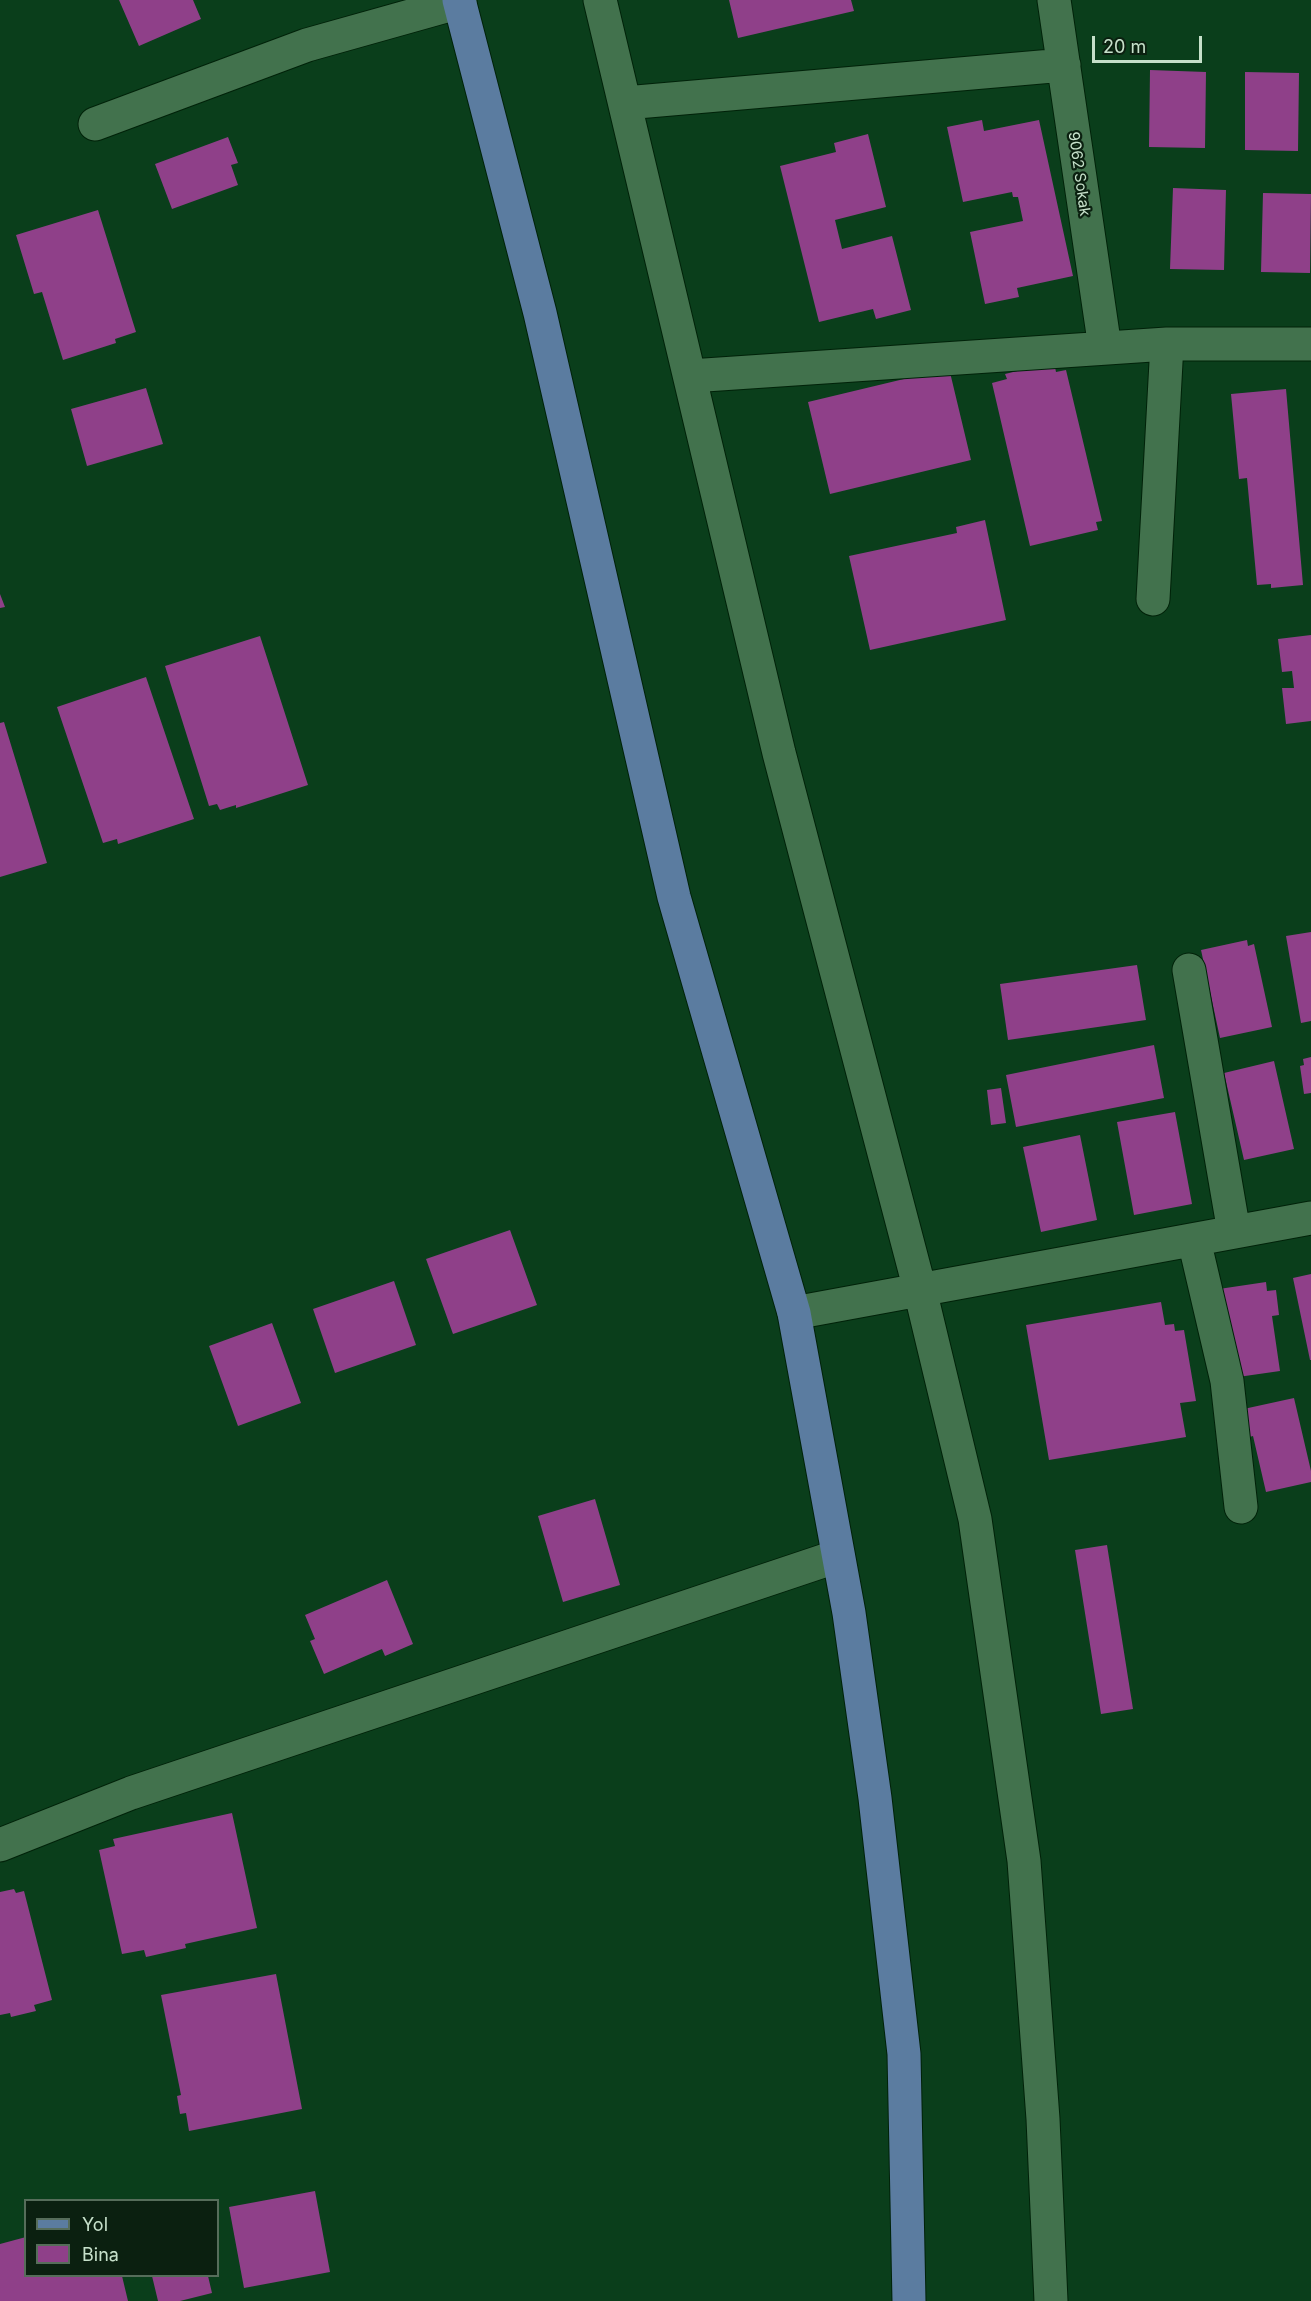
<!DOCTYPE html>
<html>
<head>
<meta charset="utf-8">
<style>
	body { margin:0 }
	#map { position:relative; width:1311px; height:2301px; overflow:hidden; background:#0a3e1b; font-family:Inter,sans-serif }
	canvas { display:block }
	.legend { position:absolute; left:24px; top:2199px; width:195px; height:78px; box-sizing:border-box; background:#0b2010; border:2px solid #566d5a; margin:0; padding:8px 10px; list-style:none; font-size:18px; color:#c6e0ca }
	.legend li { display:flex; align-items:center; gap:12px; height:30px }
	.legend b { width:30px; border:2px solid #566d5a }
	.scale { position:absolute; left:1092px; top:36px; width:110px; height:27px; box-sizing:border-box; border:3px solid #c6e0ca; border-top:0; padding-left:8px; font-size:18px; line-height:21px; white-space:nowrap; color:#c6e0ca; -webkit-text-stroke:4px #0b2010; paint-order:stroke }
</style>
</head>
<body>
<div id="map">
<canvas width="1311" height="2301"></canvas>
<ul class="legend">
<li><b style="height:8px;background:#5b7ca0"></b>Yol</li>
<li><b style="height:16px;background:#8f4089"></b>Bina</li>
</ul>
<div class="scale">20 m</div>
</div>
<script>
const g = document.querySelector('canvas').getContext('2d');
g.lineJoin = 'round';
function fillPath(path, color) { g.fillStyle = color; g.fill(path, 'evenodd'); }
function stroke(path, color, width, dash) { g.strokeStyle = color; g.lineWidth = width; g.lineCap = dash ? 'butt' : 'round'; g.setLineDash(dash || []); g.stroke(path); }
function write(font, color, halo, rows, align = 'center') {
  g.font = font + ' Inter,sans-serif'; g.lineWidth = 4.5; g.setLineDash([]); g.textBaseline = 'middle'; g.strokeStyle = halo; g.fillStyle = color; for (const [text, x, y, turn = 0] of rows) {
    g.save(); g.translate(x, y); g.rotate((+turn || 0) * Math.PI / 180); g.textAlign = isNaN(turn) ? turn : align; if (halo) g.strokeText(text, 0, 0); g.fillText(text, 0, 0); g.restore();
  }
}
fillPath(new Path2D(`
	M119,0H193L201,19L139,46Z
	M729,0H851L854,11L738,38Z
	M1150,70L1206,72L1205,148L1149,147Z
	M1245,72L1299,73L1298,151L1245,150Z
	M982,120L984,131L1039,120L1073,276L1017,288L1019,297L985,304L970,232L1023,221L1018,197H1013L1012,192L963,202L947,127Z
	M868,134L886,207L835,220L842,249L892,236L911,310L876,319L873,309L819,322L780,166L836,152L834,143Z
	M228,137L238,163L231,165L238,185L172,209L155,164Z
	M1173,188L1226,190L1224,270L1170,269Z
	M1263,193L1311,194L1310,273L1261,272Z
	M98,210L136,332L115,339L116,343L63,360L42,292L34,294L16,235Z
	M1054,362L1056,372L1066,370L1102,521L1096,522L1098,530L1030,546L992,383L1007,379L1005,374Z
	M948,364L971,460L830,494L808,402L929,373Z
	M146,388L163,444L87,466L71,409Z
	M1286,389L1303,585L1271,588V584L1257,585L1247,478L1239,479L1231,394Z
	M985,520L1006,620L870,650L849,556L957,533L956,527Z
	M0,594L5,607L0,608Z
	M1311,635V721L1286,724L1282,688H1294L1292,671L1282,672L1278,639Z
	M260,636L308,785L236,808V805L220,810L217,804L209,806L165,666Z
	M146,677L194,819L118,844L117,839L103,843L57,707Z
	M4,722L47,863L0,877V723Z
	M1311,932V1021L1301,1023L1286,936Z
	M1247,940L1248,946L1254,944L1272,1027L1220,1038L1201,950Z
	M1137,965L1146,1020L1008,1040L1000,984Z
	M1154,1045L1164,1098L1016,1127L1006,1075Z
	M1311,1057V1093L1304,1094L1300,1066L1304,1065L1303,1059Z
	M1274,1061L1294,1149L1244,1160L1224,1073Z
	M1001,1088L1006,1123L991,1125L987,1090Z
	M1175,1112L1192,1204L1134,1215L1117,1122Z
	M1080,1135L1097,1220L1041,1232L1023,1147Z
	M510,1230L537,1305L453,1334L426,1259Z
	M1311,1274V1360H1310L1293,1278Z
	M394,1281L416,1345L335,1373L313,1309Z
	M1266,1282L1267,1291L1276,1290L1279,1315L1272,1316L1280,1371L1231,1378L1219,1289Z
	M1161,1302L1165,1325L1174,1324L1175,1331L1184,1330L1196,1401L1180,1403L1186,1437L1049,1460L1026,1325Z
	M272,1323L301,1403L238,1426L209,1346Z
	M1294,1398L1311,1471V1482L1266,1492L1253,1436L1246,1438L1239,1410Z
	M595,1499L620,1585L563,1602L538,1516Z
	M1107,1545L1133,1709L1101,1714L1075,1550Z
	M387,1580L413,1644L385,1656L382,1649L324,1674L310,1641L315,1639L305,1615Z
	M232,1813L257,1928L185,1944L186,1948L146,1957L144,1950L122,1954L99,1850L115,1846L113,1839Z
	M14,1889L16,1893L24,1891L52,2000L34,2005L36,2011L11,2017L10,2013L0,2015V1892Z
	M276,1974L302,2109L189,2131L186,2113L180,2114L177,2096L181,2095L161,1995Z
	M315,2191L330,2272L244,2288L229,2207Z
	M26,2237V2276H122L128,2301H0V2244Z
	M152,2276H208L212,2293L180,2301H158Z`), '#8f4089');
const minor = new Path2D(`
	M600,0L779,753L920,1290L975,1519L1024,1861L1043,2119L1051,2301
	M1054,0L1105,348
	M625,103L1064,65
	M95,124L307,45L460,2
	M690,376L1167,344H1311
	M1153,599L1167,344
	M1189,970L1234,1232
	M1194,1240L1227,1381L1241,1507
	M794,1313L1311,1218
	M0,1845L131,1793L838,1556`);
const major = new Path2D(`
	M459,0L540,313L674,897L794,1313L849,1613L875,1798L904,2054L909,2301`);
stroke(minor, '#002209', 35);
stroke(major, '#002209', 35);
stroke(minor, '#42724d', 33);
stroke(major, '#5b7ca0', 33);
write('15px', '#c6e0ca', '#0b2010', [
	["9062 Sokak",1079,174,82]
]);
</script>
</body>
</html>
